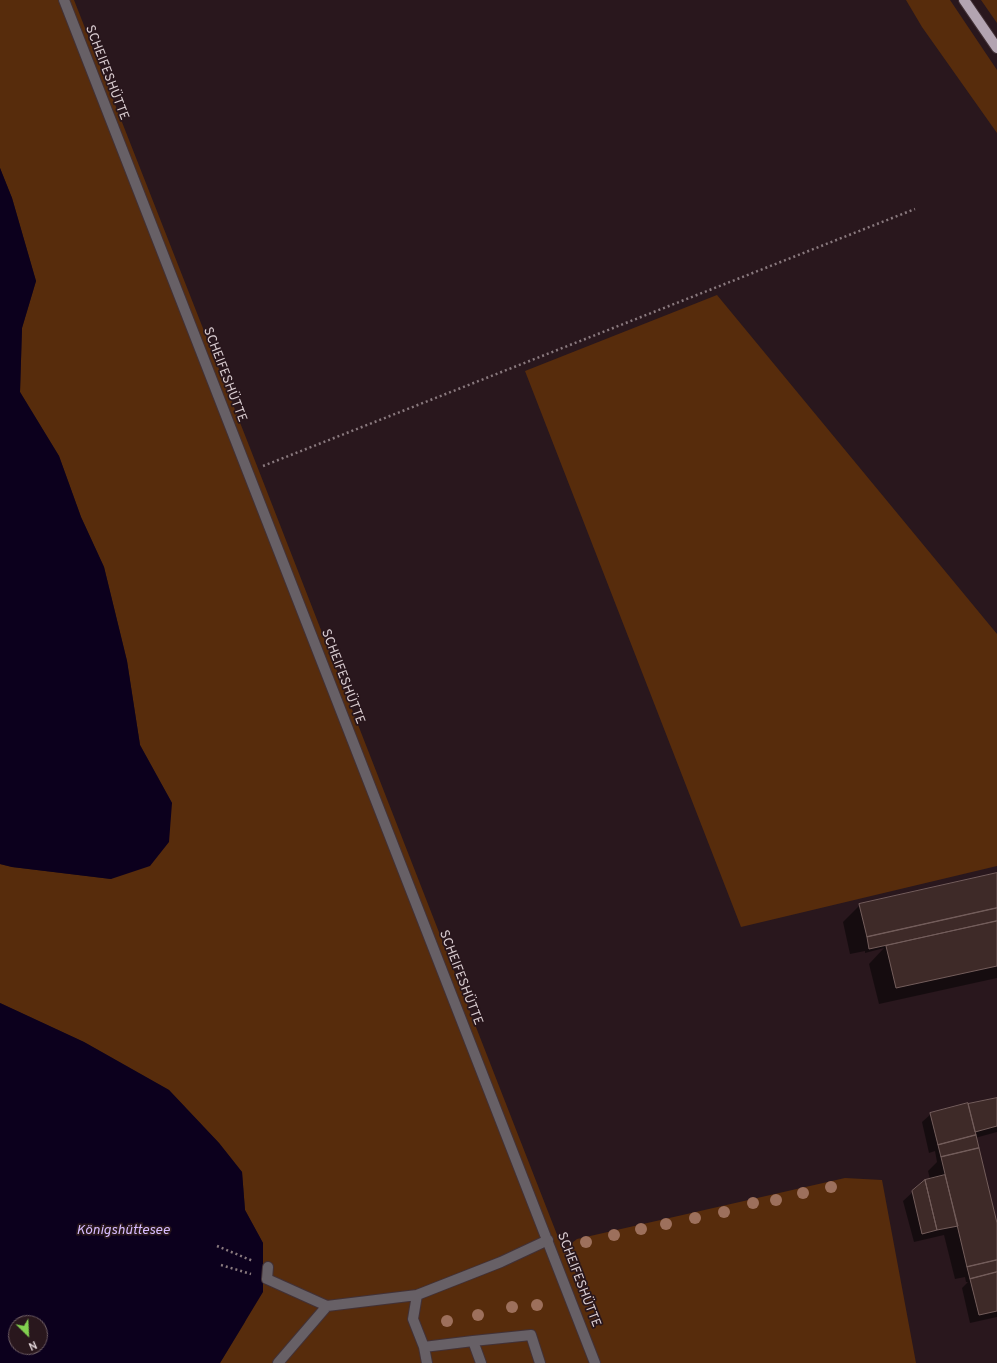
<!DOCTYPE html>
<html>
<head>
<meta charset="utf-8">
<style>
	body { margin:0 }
	#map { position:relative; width:997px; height:1363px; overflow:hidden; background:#29171d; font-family:Overpass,sans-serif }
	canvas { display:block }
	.north { position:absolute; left:8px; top:1315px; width:40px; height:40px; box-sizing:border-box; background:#29171d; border:1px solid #716166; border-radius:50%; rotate:156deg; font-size:11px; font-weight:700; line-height:16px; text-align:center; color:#dccfd3 }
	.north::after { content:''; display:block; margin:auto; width:14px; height:18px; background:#82d050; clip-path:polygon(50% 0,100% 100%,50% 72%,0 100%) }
</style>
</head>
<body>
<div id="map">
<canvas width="997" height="1363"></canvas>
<div class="north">N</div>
</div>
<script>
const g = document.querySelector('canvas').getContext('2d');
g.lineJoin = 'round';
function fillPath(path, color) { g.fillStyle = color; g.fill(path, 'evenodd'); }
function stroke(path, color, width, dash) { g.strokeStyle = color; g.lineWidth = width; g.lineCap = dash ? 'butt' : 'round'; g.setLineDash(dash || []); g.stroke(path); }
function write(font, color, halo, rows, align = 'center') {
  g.font = font + ' Overpass,sans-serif'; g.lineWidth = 3.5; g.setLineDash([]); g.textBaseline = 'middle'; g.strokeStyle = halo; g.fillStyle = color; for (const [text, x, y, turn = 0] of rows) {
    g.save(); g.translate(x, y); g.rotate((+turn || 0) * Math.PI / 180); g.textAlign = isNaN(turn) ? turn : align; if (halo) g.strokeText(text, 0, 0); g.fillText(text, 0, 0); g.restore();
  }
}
fillPath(new Path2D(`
	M0,0H74L250,448L563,1250L577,1239L845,1178L882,1180L916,1363H220L245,1322L263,1243L245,1210L242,1172L219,1143L169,1090L84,1042L0,1003V864L12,867L111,879L172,803L140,745L127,661L104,567L81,517L59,456L20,392L22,328L36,281L12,198L0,168Z
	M906,0H950L997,70V133L922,27Z
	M981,0H997V23Z
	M717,295L997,634V866L741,927L525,371Z`), '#572c0c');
fillPath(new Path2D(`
	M0,168L12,198L36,281L22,328L20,392L59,456L81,517L104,567L127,661L140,745L172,803L169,842L150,866L111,879L12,867L0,864Z
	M0,1003L84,1042L169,1090L219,1143L242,1172L245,1210L263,1243V1292L220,1363H0ZM16,1323H40V1347H16Z`), '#0c001d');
fillPath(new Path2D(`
	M997,874V978L879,1004L869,964L884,948L865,953V951L850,954L843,922L860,905Z
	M997,1099V1132L975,1138L997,1227V1317L970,1323L962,1288L968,1282H966L965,1277L955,1279L944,1235L914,1242L903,1201L926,1180L930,1179L928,1171L937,1162L935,1151L929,1153L922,1122L931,1114Z`), '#0007');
const building = new Path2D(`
	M997,873V908L867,937L859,904Z
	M997,908V921L869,949L867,937Z
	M997,921V966L896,988L886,946Z
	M997,1098V1126L975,1132L968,1104Z
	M968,1103L976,1135L938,1145L930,1113Z
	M976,1135L979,1148L941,1157L938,1145Z
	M979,1148L997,1223V1260L967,1267L941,1157Z
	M945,1175L958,1226L937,1230L925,1180Z
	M925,1180L937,1230L922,1234L912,1191Z
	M997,1260V1272L970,1279L967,1267Z
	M997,1272V1311L979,1315L970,1279Z`);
fillPath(building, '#3e2a28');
stroke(building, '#745e5c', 1);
const minor = new Path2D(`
	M64,0L595,1363
	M268,1267L267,1279L327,1306L417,1295L501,1262L548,1240
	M417,1295L413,1319L424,1347L427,1363
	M473,1341L531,1335L540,1363
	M424,1347L473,1341L481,1363
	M278,1363L327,1306`);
const major = new Path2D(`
	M964,0L997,48`);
stroke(minor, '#423136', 12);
stroke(major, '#423136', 12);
stroke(new Path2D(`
	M263,466L915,209
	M217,1246L253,1261
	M221,1265L251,1274`), '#89797e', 2.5, [2, 3]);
stroke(minor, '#676066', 10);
stroke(major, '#b3a4b1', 10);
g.fillStyle = '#9d705c';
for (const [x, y] of [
	[831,1187],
	[803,1193],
	[776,1200],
	[753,1203],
	[724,1212],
	[695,1218],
	[666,1224],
	[641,1229],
	[614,1235],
	[586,1242],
	[537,1305],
	[512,1307],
	[478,1315],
	[447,1321]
]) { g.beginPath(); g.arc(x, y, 6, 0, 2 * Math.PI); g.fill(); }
write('13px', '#dccfd3', '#29171d', [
	["SCHEIFESHÜTTE",106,73,69],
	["SCHEIFESHÜTTE",224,375,69],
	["SCHEIFESHÜTTE",342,677,69],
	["SCHEIFESHÜTTE",460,978,69],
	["SCHEIFESHÜTTE",578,1280,69]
]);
write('italic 14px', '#d7bcff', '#29171d', [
	["Königshüttesee",123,1231]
]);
</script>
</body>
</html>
